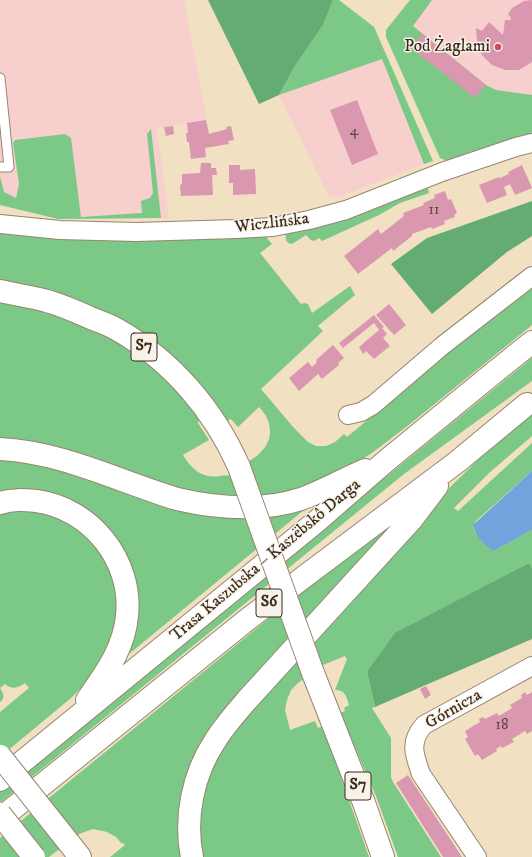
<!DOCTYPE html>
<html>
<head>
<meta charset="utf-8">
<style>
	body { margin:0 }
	canvas { display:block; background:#f1e0c2 }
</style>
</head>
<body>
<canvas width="532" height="857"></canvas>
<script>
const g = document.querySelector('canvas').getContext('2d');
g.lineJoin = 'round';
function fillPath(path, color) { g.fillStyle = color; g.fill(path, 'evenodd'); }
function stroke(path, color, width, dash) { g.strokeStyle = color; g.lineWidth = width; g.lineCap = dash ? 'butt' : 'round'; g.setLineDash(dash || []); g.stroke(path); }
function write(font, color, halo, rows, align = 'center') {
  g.font = font + ' "IM FELL DW Pica",serif'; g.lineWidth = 3; g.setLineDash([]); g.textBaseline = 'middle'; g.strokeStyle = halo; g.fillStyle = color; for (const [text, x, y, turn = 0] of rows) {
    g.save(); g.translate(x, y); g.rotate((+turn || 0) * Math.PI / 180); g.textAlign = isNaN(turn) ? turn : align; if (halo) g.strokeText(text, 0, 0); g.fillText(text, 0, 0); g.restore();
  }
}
fillPath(new Path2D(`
	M0,0H184L207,120L157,128L169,218L58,219L0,205Z
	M421,0H532V133L403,23Z
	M382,59L424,164L337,198L328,195L279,95Z`), '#f7d0cd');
fillPath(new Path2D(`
	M333,0H339L374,27L433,161L424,164L382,59L279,95L295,66L323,25Z
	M410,0H432L413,26L486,85L496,90L532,95V135L484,148L447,161L440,158L386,37V30Z
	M151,129L161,218L58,219L0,205V176L4,192L16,198L19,184L13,143L15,140L65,134L71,138L81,217L142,213L141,201L150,198L153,193L147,134Z
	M428,188L429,193L400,203L379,215L322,241L319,238L314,241L311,240L306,235L292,244L288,243L286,240L285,232L334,222Z
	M0,232L266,234V237L272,244L260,253L301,304L304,303L308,304L312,313L350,286L355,295L318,326L323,331L261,389L294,428L308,442L316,446H326L335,442L344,434L347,437L532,283V325L410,424L372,453L359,461L318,482L291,491L265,495L233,497L194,493L0,440V299L45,310L99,332L133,351L168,380L200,417L198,423L209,440L183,455C192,470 203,479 221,476C224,475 227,476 230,475C236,472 242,466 247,462C252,459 256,457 260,453C275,439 272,420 259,407L238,427L231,419L226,422L191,377L0,281Z
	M532,358V381L404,474L0,803V791Z
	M532,415V436L489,473L454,508L458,511L532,443V471L476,521L473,527L475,532L488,547L497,549L532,530V568L529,563L475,592L367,672L375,707L372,708L391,738V777L393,782L441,857H398L376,796L340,713L345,711L344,708L349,705C347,698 345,689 335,690L347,659L345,656L323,665L298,683L291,690L287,700L285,710L290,730L315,721L318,728L323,726L369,857H199V803L221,746L442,495L479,459Z
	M0,459L45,465L78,474L304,510L129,654L108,533L0,495Z
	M409,506L219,722L184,857H110L125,845L123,843L122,844L116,837L107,832L93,829L79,834L49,857H0V838L317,579Z
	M9,509L53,513L93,539L115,576L119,623L94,675L71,698L0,757V712L29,688L25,683C18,688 12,690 5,684L0,688C3,693 6,698 0,702V511Z`), '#7bc887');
fillPath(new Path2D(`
	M208,0H333L323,25L295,66L279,95L259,104Z
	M532,201V236L507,252L432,314L391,264L427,238Z
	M529,563L532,568V639L375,707L367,672L395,633Z`), '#64ac74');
fillPath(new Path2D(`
	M532,471V530L497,549C494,550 494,551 491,549C485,547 473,531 473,525Z`), '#72a3dd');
fillPath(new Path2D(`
	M532,0V62L519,70H505L492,65L482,55L477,42L476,28L482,31L489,22L503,35L505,20H511V18L508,14L512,8L524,1Z
	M422,34L486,85L475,98L411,48Z
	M357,100L378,154L352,165L330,110Z
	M206,120L209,134L227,129L226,127L231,126L234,140L228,141L229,144L205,148L206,157L191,159L189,142H187L186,133H188L187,123Z
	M173,126L174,134L166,136L164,127Z
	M201,163H211V168H216L217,175H212L213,195L181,196L180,185L182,184V174L200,173Z
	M229,165H240V170L255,169L256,194L233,195V183H229Z
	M522,165L532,188L515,195L510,184L504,187L507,195L487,203L479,185L499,177L500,178L509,174L508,172Z
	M445,191L448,200L451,199L457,213L454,215L455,217L444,221L445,224L432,229L431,227L412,234V236L393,251L392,248L358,274L344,256L378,229L381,234L404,216L403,213L424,205L423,203L435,198L434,195Z
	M389,304L406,325L394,335L376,315Z
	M374,315L384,327L382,328L387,334L383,338L390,346L374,359L366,351L363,354L359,347L379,330L374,323L343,348L339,343Z
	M333,345L344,358L338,363L339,365L322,379L318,374L299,391L289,378L308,362L312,367L317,362L316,360Z
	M426,686L431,695L425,699L420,689Z
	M525,692L527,695L532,692V731L527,734L525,731L512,739L514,742L502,748L501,746L496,749L497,751L482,760L478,754L475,756L465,739L468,737L465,731L480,722L479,719L483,717L485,719L497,713L499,716L512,708L510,705L522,698L521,695Z
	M408,775L462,857H443L396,783Z`), '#d998b0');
const lane = new Path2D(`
	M0,78L9,167H0`);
const street = new Path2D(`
	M0,224L60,230L136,232L236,229L273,227L309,220L346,210L442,172L516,147L532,143
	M348,415L361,412L373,405L442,346L532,276
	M477,857L421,774C414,754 409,742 424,725L532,666`);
const primary = new Path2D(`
	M496,371L532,342`);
const highway = new Path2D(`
	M0,291C13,294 26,296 39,299C58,303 75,311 93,319C101,322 110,325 118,330C172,361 214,410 239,467
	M0,449C62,452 118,481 177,499C216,508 261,512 301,499C323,491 344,479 365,470
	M0,503C12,499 24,500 36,501C91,508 133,561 127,616C124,649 105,674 87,700
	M313,673L364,803L383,857
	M0,780L317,521L386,461L496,371
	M0,819L248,619L457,462L527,404
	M69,843L80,857
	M192,857C184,818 193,774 215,741C224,726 236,713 247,700L412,519L437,486`);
stroke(lane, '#968570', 11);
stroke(street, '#968570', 20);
stroke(primary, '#968570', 24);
stroke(highway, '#968570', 24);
stroke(lane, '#fff', 9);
stroke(street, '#fff', 18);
stroke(primary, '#fff', 22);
stroke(highway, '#fff', 22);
const highwayBridge = new Path2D(`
	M239,467L313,673
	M0,756L69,843
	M0,814L34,857`);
stroke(highwayBridge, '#968570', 24, []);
stroke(highwayBridge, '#fff', 22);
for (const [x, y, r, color] of [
	[498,47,4,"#d1495b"]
]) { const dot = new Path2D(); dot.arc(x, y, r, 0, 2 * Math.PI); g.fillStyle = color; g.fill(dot); stroke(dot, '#f7f3e8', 1.5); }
write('15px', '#624642', null, [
	["4",354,132],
	["11",434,211],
	["18",502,726]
]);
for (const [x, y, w] of [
	[144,347,26],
	[269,603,26],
	[358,786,26]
]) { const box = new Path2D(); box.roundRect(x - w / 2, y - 14, w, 28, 3); g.fillStyle = '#f7f3e8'; g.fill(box); stroke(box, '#3b2a1e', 1); }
write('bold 16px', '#3b2a1e', null, [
	["S7",144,347],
	["S6",269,603],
	["S7",358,786]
]);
write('17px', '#3b2a1e', '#f7f3e8', [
	["Pod Żaglami",490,47]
], 'right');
write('17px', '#3b2a1e', '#f7f3e8', [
	["Wiczlińska",272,224,-7],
	["Trasa Kaszubska – Kaszëbskô Darga",266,561,-40],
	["Górnicza",454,710,-30]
]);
</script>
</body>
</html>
